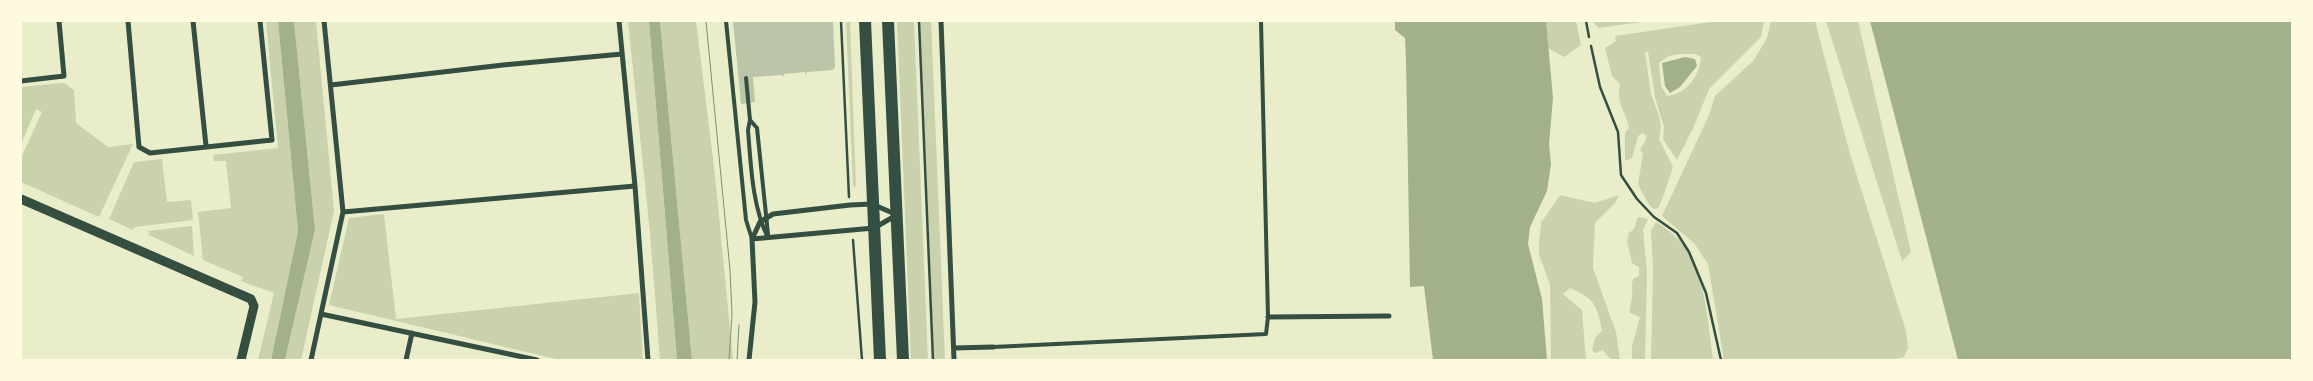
<!DOCTYPE html>
<html>
<head>
<meta charset="utf-8">
<style>
	body { margin:0 }
	#map { position:relative; width:2313px; height:381px; overflow:hidden; background:#e9edc9; font-family:"Source Sans 3",sans-serif }
	canvas { display:block }
	.frame { position:absolute; inset:0; border:22px solid #fefae0; pointer-events:none }
</style>
</head>
<body>
<div id="map">
<canvas width="2313" height="381"></canvas>
<div class="frame"></div>
</div>
<script>
const g = document.querySelector('canvas').getContext('2d');
g.lineJoin = 'round';
function fillPath(path, color) { g.fillStyle = color; g.fill(path, 'evenodd'); }
function stroke(path, color, width, dash) { g.strokeStyle = color; g.lineWidth = width; g.lineCap = dash ? 'butt' : 'round'; g.setLineDash(dash || []); g.stroke(path); }
fillPath(new Path2D(`
	M266,21H278L298,231L271,360H258L274,293L241,281L243,277L203,260L198,212L231,208L226,161H214L213,155L278,148Z
	M294,21H316L334,211L301,360H285L315,230Z
	M628,21H649L677,360H660L650,233Z
	M660,21H696L715,175L733,360H692Z
	M846,21H850L856,187L853,186Z
	M897,21H914L928,360H911Z
	M920,21H931L945,360H934Z
	M1546,21H1576L1581,45L1564,57L1548,48Z
	M1592,21H1648L1599,28Z
	M1764,21L1761,37L1709,89L1695,124L1677,160L1663,139L1664,127L1655,97L1648,52H1645L1651,94L1659,116L1661,127L1659,139L1673,167L1663,197L1658,208L1654,209L1650,206L1638,185L1643,153L1640,150L1647,137L1643,133L1638,136L1632,158L1625,161V133L1629,128C1625,108 1616,106 1620,84L1612,76L1605,48L1616,41L1615,36L1711,22ZM1680,54H1695L1701,57C1700,76 1686,94 1667,96L1661,86L1659,63L1669,56Z
	M1771,21H1815L1850,154L1906,331L1908,348L1904,357L1892,360H1724L1708,264L1694,243L1662,216L1709,115L1715,96L1754,60L1767,38Z
	M1826,21H1858L1911,252L1902,261Z
	M64,83L74,90L76,123L108,147L133,144L99,217L21,182V158L42,112L36,109L21,144V87Z
	M162,159L167,202L191,200L193,220L135,227L133,230L109,219L134,162Z
	M1560,195L1595,203L1619,195L1615,203L1595,223L1593,268L1616,332L1620,360H1611L1603,350L1595,353L1592,350L1595,338L1602,331C1597,305 1595,299 1570,288L1563,294L1582,310L1586,360H1551L1550,284L1539,255V242L1541,223Z
	M384,214L396,319L639,293L643,360H560L329,305L349,218Z
	M1638,217L1648,219L1643,230L1647,272L1645,360H1632V346L1640,317L1630,313C1629,306 1632,303 1632,296C1633,290 1631,286 1633,279L1639,276V267L1632,263L1627,241L1629,233L1634,229Z
	M1656,222C1670,230 1686,245 1694,260C1704,282 1710,335 1713,360H1651L1653,270L1651,231Z
	M192,226L194,256L149,235L148,231Z`), '#cad2ad');
fillPath(new Path2D(`
	M278,21H294L315,230L285,360H271L298,231Z
	M649,21H660L692,360H677Z
	M1395,21H1546L1553,98L1549,144L1551,164L1547,191L1530,227L1528,244L1542,299L1547,360H1433L1424,286L1410,287L1406,60L1405,38L1395,30Z
	M1870,21H2292V360H1958Z
	M1685,57L1695,59L1697,66L1680,87L1670,93L1665,86L1662,63Z`), '#a3b18a');
fillPath(new Path2D(`
	M733,21H833L835,67L833,70L807,72L805,75V72L784,74V77L782,75L753,77L755,102L741,104Z`), '#bcc5a7');
stroke(new Path2D(`
	M841,21L849,197
	M919,21L933,360
	M1586,21L1589,37
	M1591,46L1600,87L1618,132L1621,175L1637,199L1654,217L1677,233L1689,252L1706,293L1721,360
	M853,240L862,360`), '#344e41', 2.5);
stroke(new Path2D(`
	M726,21L746,220L752,239
	M746,78L750,120L748,130C751,166 752,205 768,238
	M750,120L757,128L768,234
	M993,347L1266,334L1268,317L1261,21`), '#344e41', 4);
stroke(new Path2D(`
	M128,21L139,147L150,153L272,140L260,21
	M193,21L206,146
	M619,21L635,186L648,360
	M941,21L954,360
	M21,81L64,76L59,21
	M331,85L503,65L622,54
	M343,212L635,186
	M752,239L874,228L895,216
	M321,314L537,360
	M1268,317L1389,316
	M954,348L993,347
	M311,360L343,212L324,21
	M406,360L412,333
	M749,360L755,302L752,239L760,222L773,214L850,205L872,204L895,214`), '#344e41', 5);
stroke(new Path2D(`
	M21,199L251,299L254,306L241,360`), '#344e41', 9);
stroke(new Path2D(`
	M865,21L880,360
	M888,21L903,360`), '#344e41', 12);
stroke(new Path2D(`
	M706,21L730,270L732,314L729,360
	M737,360L739,325`), '#7c8e77', 1);
</script>
</body>
</html>
